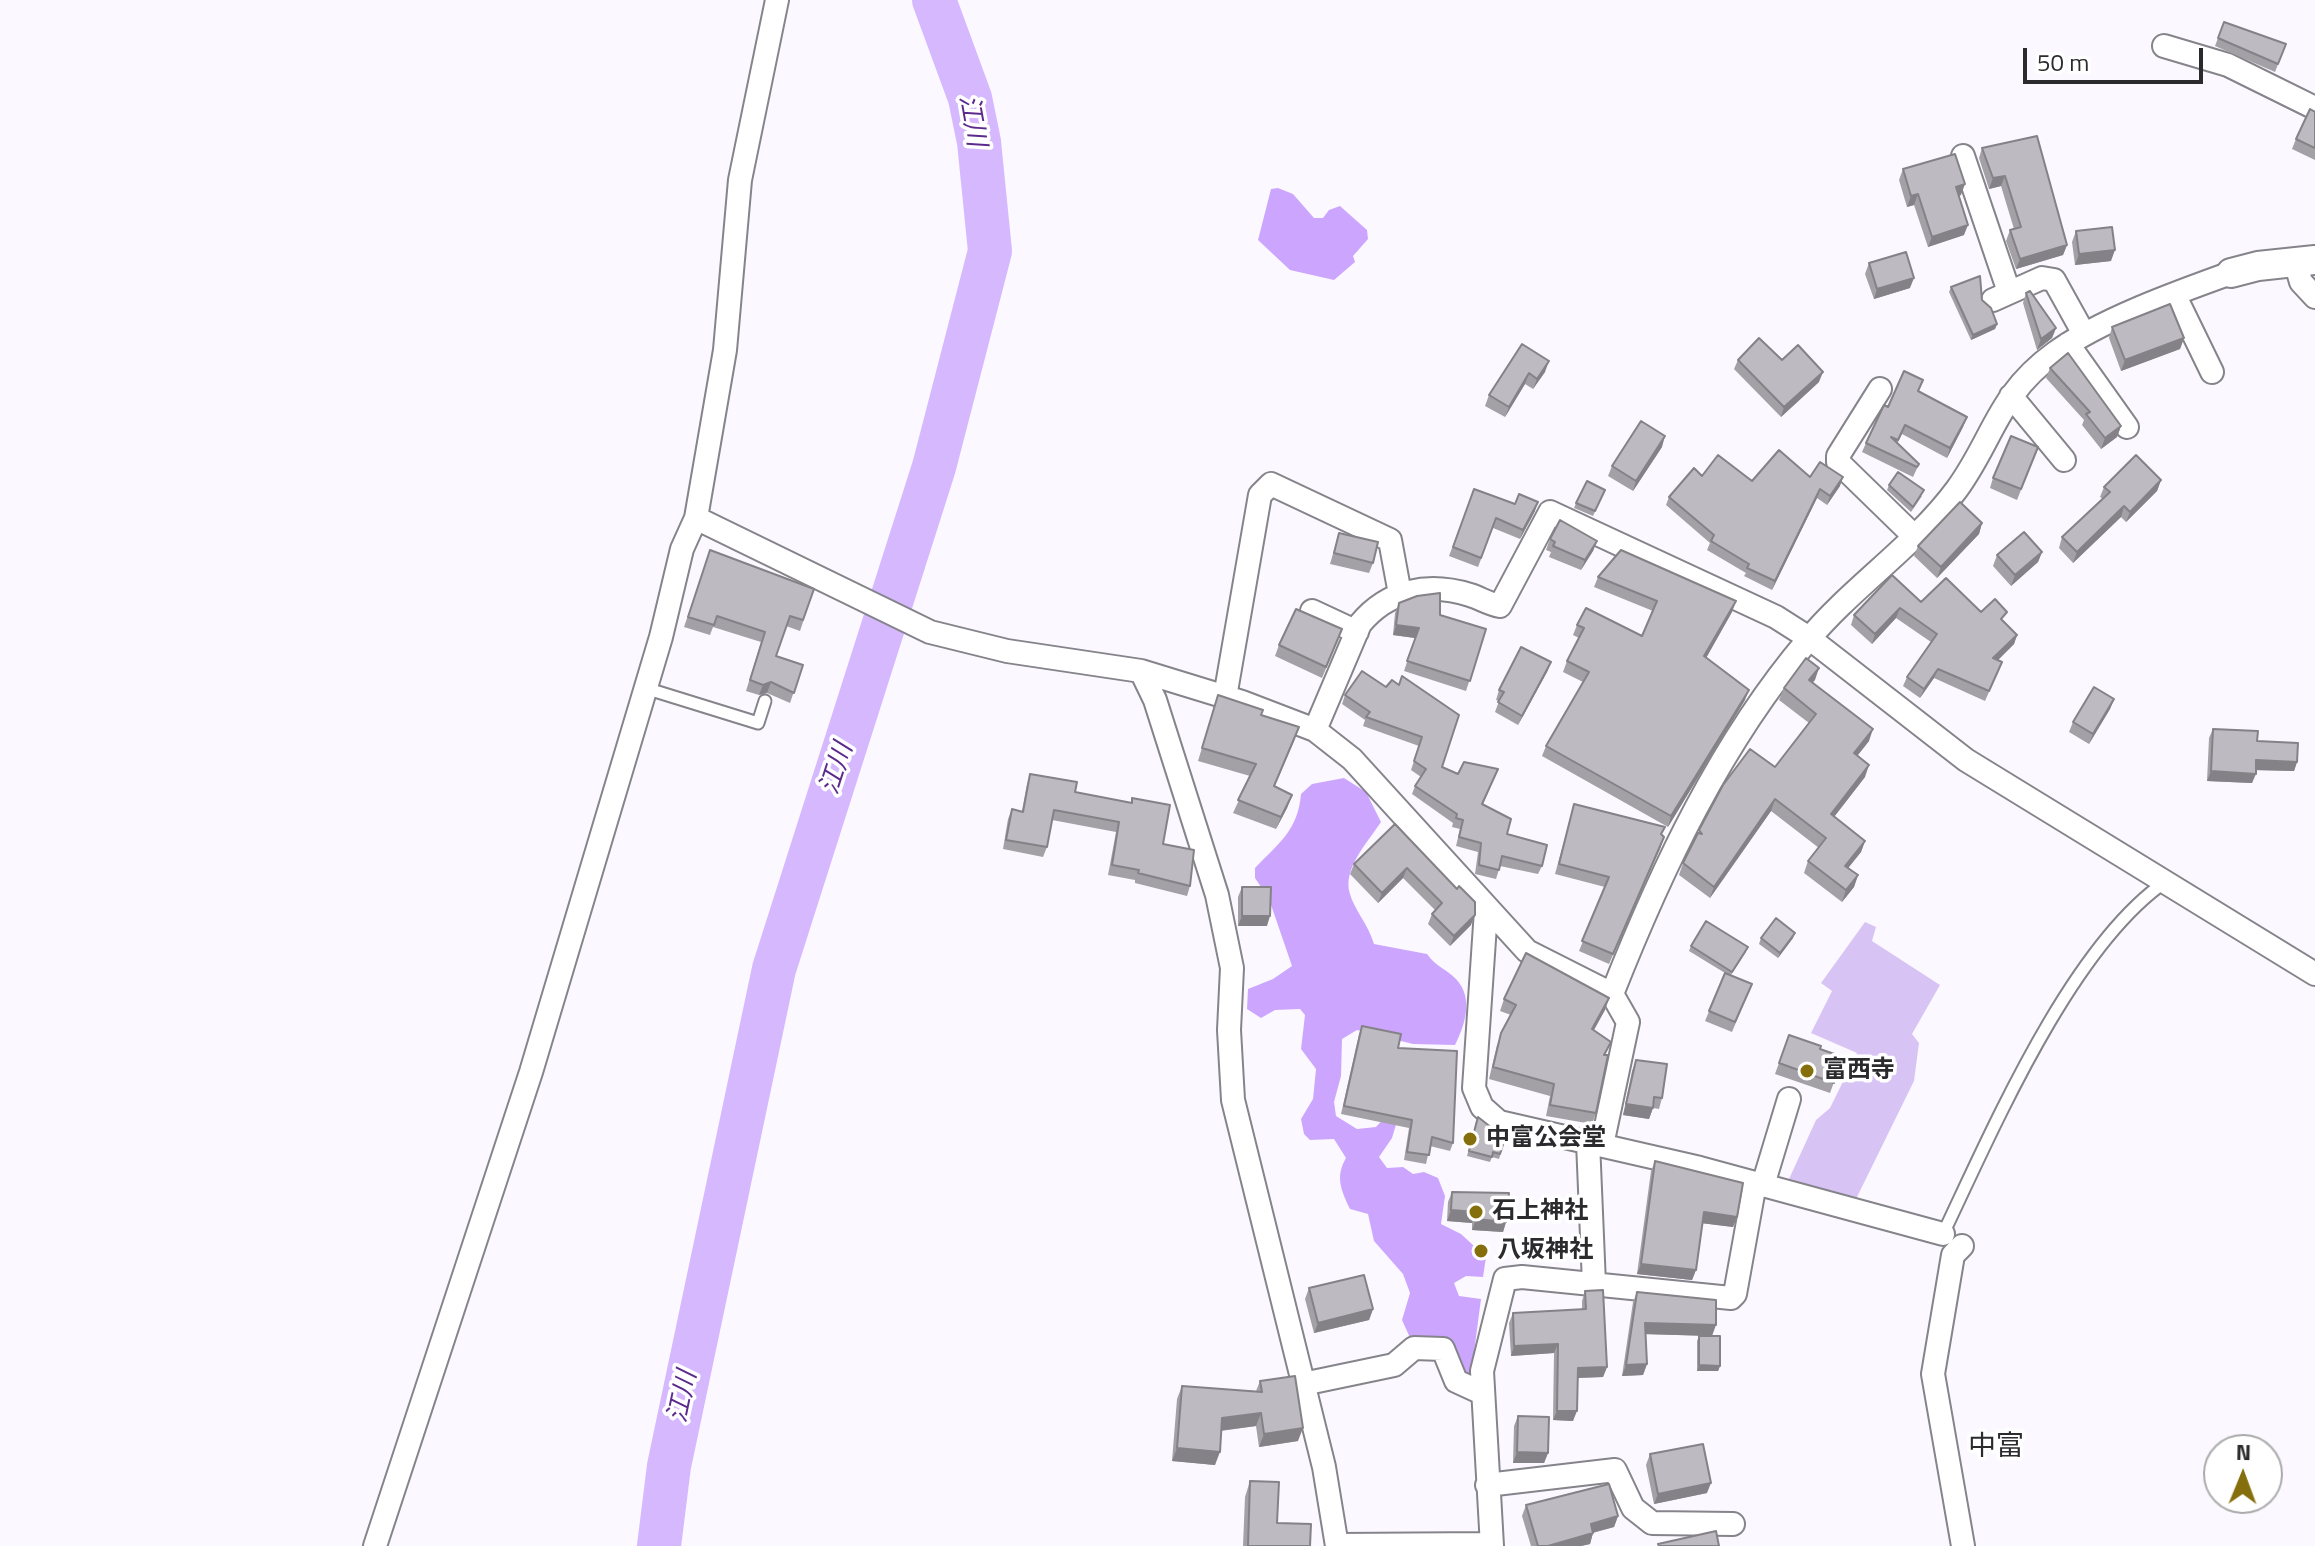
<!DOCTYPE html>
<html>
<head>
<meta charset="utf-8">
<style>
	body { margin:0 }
	#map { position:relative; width:2315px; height:1546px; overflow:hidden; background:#fbf9ff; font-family:"Titillium Web",sans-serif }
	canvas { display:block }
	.north { position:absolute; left:2203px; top:1434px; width:80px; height:80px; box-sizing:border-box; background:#fff; border:2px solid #aaaaab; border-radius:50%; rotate:1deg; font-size:22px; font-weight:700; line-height:32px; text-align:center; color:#2b2a2d }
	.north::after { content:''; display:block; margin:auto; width:28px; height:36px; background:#856e0c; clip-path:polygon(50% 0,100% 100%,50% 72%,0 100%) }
	.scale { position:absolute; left:2023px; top:48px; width:180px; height:36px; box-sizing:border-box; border:4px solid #2b2a2d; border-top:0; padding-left:10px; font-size:24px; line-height:28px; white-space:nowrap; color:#2b2a2d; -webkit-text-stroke:6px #fff; paint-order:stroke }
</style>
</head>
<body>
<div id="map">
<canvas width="2315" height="1546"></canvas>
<div class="north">N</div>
<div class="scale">50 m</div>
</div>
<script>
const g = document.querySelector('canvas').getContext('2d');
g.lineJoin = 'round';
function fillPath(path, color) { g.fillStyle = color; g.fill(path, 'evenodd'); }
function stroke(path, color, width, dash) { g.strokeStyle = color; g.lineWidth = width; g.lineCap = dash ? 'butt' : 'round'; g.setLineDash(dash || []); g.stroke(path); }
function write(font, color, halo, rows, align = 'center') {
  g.font = font + ' "Titillium Web","Noto Sans JP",sans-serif'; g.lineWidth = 7; g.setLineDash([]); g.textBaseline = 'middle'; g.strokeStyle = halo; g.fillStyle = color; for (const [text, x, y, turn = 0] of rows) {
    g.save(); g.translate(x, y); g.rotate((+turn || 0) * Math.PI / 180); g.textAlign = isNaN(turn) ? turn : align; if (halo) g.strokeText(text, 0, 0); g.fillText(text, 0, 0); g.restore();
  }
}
fillPath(new Path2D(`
	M1865,922L1876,927L1872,941L1940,985L1912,1034L1919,1043L1914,1081L1856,1199L1789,1179L1816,1120L1830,1108L1857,1053L1811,1033L1832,991L1821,983Z`), '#d8c4f4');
fillPath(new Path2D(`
	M1278,188L1293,194L1314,218H1323L1329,210L1340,206L1367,230L1368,239L1353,256L1355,262L1334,280L1290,270L1258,240L1271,189Z
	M1344,778L1366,792L1381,822C1368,842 1342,869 1350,894C1354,909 1368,924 1374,944L1427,954C1435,966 1446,969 1456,979C1474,998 1465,1025 1455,1045L1413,1044L1357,1030L1342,1039L1341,1076L1334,1102L1336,1116L1357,1129L1376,1127L1387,1115L1398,1118L1392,1138L1379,1157L1387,1168L1403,1167L1413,1174L1424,1172L1438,1178L1445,1196L1441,1224L1461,1234L1486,1257L1483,1277L1466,1276L1454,1283L1459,1296L1481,1299L1471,1375L1462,1392L1448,1389L1433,1357L1411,1340L1402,1320L1410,1293L1403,1274L1374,1241L1368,1214L1350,1209C1341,1190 1335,1177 1346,1158L1334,1139L1310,1140L1304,1134L1301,1119L1313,1099L1316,1069L1301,1049L1305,1015L1300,1009L1275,1010L1261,1018L1247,1009L1248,989L1273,979L1292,966L1269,899L1255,878V868C1279,843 1298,830 1301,794L1312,784Z`), '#cca6fe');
stroke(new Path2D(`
	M659,1546L669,1466L774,969L934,467L990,251L979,142L970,98L934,0`), '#d6b8ff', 44);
const service = new Path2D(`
	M645,688L758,723L765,701
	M1943,1234C1993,1129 2070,948 2165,882`);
const minor = new Path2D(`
	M2164,46L2228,65L2315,108
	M1963,156L2009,292
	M2295,261L2301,282L2315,297
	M2175,296L2212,372
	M1993,300L2042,278L2054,280L2084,334
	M2068,344L2127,427
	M1880,389L1838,456V462L1914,536
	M2011,396L2064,460
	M696,518L930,632L1007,651L1141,671L1242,702L1315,730L1352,759L1527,951L1612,994L1628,1022L1602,1145
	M1312,611L1357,632
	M1141,671L1155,700L1217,895L1232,968L1229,1030L1233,1100L1324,1467L1337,1546
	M1225,697L1260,495L1271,484L1390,540L1400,594
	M1315,730L1360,624C1388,590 1428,582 1470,595C1480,598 1489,604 1500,606L1550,512L1776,617L1809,638L1966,760L2315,974
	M1486,910L1474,1088L1482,1107L1499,1122L1700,1168L1943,1234
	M1612,994C1661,870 1721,742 1808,640C1853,586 1915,546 1957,489C1994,438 1997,395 2055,353C2100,320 2178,292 2231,273
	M1588,1142L1594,1284
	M1763,1185L1789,1099
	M1962,1246L1953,1255L1933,1374L1963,1546
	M1303,1384L1394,1365L1414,1348L1443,1349L1456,1381L1482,1393
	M1487,1485L1615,1470L1633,1508L1652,1523L1733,1524
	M1337,1545L1491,1544
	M375,1546L531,1072L661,637L682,549L696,518L725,350L740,180L777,0
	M1492,1546L1482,1371L1505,1279L1522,1277L1731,1298L1735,1294L1755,1183`);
const tertiary = new Path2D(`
	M2231,273L2258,266L2315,260`);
stroke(service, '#86848b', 15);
stroke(minor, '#86848b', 26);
stroke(tertiary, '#86848b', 32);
stroke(service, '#fff', 11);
stroke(minor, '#fff', 22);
stroke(tertiary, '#fff', 28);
fillPath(new Path2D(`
	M2224,22L2286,44L2275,72L2215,46Z
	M2315,112V160L2292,149L2296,139Z
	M1982,148L2067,245L2063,255L2016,269L2006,241L2010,230L2014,229L2001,186L1989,189L1979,158Z
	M1903,169L1961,195L1959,196L1964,235L1928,247L1914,205L1907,207L1899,180Z
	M2076,231L2111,261L2075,265L2072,242Z
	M1869,263L1910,288L1874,299L1865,274Z
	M1951,287L1982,300L1997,324L1995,329L1971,340L1949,292Z
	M2026,293L2056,328L2052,338L2037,350L2023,303Z
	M2112,327L2184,338L2180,349L2121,371L2109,338Z
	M1522,344L1545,372L1533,389L1525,384L1505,417L1485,406L1489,395Z
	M1738,360H1782L1819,382L1781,417L1734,369Z
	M2050,368L2121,426L2117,437L2101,449L2082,425L2084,420L2046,378Z
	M1918,392L1967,417L1963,427L1947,458L1902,434L1897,444L1919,464L1913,477L1862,452L1866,443L1888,407Z
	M1662,447L1633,491L1608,476L1612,466Z
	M2038,447L2017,500L1990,488L1993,478Z
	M1702,476L1752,481L1810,477L1840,486L1827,505L1817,498L1772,590L1744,576L1746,573L1707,550L1710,543L1666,505L1669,497Z
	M2161,480L2157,491L2126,522L2121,517L2073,563L2059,548L2062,537L2103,499L2100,497L2104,487Z
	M1889,485L1922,496L1911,512L1887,490Z
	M1474,489L1535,511L1520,539L1493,528L1478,567L1449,556Z
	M1605,490L1593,516L1574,508L1576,503Z
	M1982,523L1979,534L1937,578L1914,556L1918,546Z
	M1339,533L1373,563L1369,573L1330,564Z
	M1550,539L1597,541L1593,551L1581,570L1549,557L1551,552L1546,550Z
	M710,550L814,589L800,631L786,626L776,656L803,665L790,703L767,693L759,695L746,691L761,642L713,627L710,635L684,627Z
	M2042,552L2038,562L2011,586L1993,566L1997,555Z
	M1598,577L1732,612L1706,658L1745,700L1668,827L1542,756L1546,746L1583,682L1563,672L1567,661L1579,638L1573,635L1577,625L1642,636L1653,611L1594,587Z
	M1921,602L1981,612L2004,621L2017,635L2014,644L1998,660L2002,662L1985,701L1934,678L1920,698L1903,686L1907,677L1931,642L1896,618L1872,644L1851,625L1854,615Z
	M1399,603L1486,629L1466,691L1404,671L1415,638L1393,635L1395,613Z
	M1338,640L1322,678L1275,656L1279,645Z
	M1551,662L1547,672L1518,725L1495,712L1499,701L1496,700L1499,690Z
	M1819,668L1812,683L1869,741L1857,756L1865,777L1834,817L1865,841L1861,852L1848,868L1858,875L1854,887L1842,902L1804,873L1808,861L1819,848L1771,811L1710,898L1679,875L1683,863L1723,785L1775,767L1809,723L1779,700L1784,688Z
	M1392,680L1442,767L1458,774L1498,769L1483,804L1507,834L1542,866L1538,874L1500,866L1496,879L1475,874L1478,852L1456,846L1460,829L1452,827L1453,823L1412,794L1415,786L1421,777L1411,770L1419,746L1363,726L1365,720L1342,704L1345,695L1386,687Z
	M1218,695L1261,715L1295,739L1274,787L1292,795L1287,808L1276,829L1233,813L1250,776L1198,761Z
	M2114,699L2110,709L2089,744L2069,732L2073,722Z
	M2213,729L2257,741L2297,762L2294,771L2256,770L2252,783L2207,781L2209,738Z
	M1030,774L1075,792L1131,803L1132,798L1190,886L1187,896L1135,883V880L1108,875L1116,832L1052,820L1047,847L1043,857L1003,849L1008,819L1012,809L1022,811L1027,784Z
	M1574,804L1662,835L1661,847L1609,964L1579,951L1605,887L1555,874Z
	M1395,824L1471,925L1450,946L1428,924L1432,914L1435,910L1403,878L1378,903L1350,874L1354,864Z
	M1242,887L1267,926H1238V897Z
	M1761,938H1793L1778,958L1759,944Z
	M1691,946L1746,952L1731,975L1748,994L1732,1032L1705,1021L1725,973L1689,951Z
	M1609,998L1605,1010L1593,1030L1606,1055L1596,1113L1592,1124L1546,1116L1550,1096L1489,1079L1497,1045L1511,1015L1500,1011L1504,999Z
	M1362,1026L1398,1048L1453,1143L1450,1151L1430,1146L1426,1164L1404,1160L1409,1128L1341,1114L1359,1034Z
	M1789,1035L1820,1049L1843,1057L1830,1093L1775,1074Z
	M1636,1060L1662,1098L1659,1109L1653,1108L1649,1119L1623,1115L1632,1071Z
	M1476,1122L1507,1132L1499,1159L1492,1157L1490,1162L1467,1156Z
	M1655,1161L1737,1217L1733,1227L1702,1223L1696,1270L1692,1280L1637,1274L1651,1171Z
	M1452,1192L1506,1222L1503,1232L1472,1230V1223L1447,1221L1448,1202Z
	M1309,1288L1373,1309L1369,1320L1314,1333L1305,1299Z
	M1585,1291L1607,1367L1603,1377L1578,1378L1573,1421L1553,1420L1554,1353L1511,1356L1509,1323L1513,1313L1582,1310V1301Z
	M1637,1292L1712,1336L1645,1334L1647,1364L1643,1375L1622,1376L1633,1302Z
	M1699,1336L1720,1366L1718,1371H1697V1341Z
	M1260,1381L1298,1441L1259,1447L1256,1426L1221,1431L1215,1465L1172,1461L1177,1399L1182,1386L1256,1391Z
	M1518,1416L1548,1453L1544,1463H1513L1514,1426Z
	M1650,1454L1707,1493L1654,1504L1646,1465Z
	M1250,1481L1277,1523L1310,1546H1243L1245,1497Z
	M1526,1505L1618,1516L1614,1527L1593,1533L1590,1544L1581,1546H1531L1522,1516Z`), '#a3a0a6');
fillPath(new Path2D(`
	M2005,176L2001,186L1989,189L1993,178Z
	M1965,184L1961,195L1952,197L1956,187Z
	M1918,194L1914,205L1907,207L1911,196Z
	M1968,225L1964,235L1928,247L1932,237Z
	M2067,245L2063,255L2016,269L2020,259Z
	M2115,250L2111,261L2075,265L2079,254Z
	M1914,278L1910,288L1874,299L1877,289Z
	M1997,324L1995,329L1971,340L1973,335Z
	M2056,328L2052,338L2037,350L2041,339Z
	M2184,338L2180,349L2121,371L2125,360Z
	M1549,361L1545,372L1533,389L1537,379Z
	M1823,372L1819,382L1781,417L1784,407Z
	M1529,373L1525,384L1505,417L1509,407Z
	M1967,417L1963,427L1947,458L1950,448Z
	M2121,426L2117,437L2101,449L2105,438Z
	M1665,436L1662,447L1633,491L1636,481Z
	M1843,477L1840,486L1827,505L1830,496Z
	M2161,480L2157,491L2126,522L2130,512Z
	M1820,489L1817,498L1772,590L1775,581Z
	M1538,502L1535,511L1520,539L1523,530Z
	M2124,506L2121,517L2073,563L2077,552Z
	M1982,523L1979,534L1937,578L1941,567Z
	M1597,541L1593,551L1581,570L1585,560Z
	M2042,552L2038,562L2011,586L2015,575Z
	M1736,601L1732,612L1701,667L1704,656Z
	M1900,608L1896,618L1872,644L1875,634Z
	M1396,625L1419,628L1415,638L1393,635Z
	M2017,635L2014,644L1990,668L1993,658Z
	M1551,662L1547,672L1518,725L1522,716Z
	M1819,668L1815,680L1805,692L1809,680Z
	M1938,669L1934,678L1920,698L1924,689Z
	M771,682L767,693L759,695L763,685Z
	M1749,690L1745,700L1668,827L1671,816Z
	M2114,699L2110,709L2089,744L2093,734Z
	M1873,729L1869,741L1850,765L1854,753Z
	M2256,760L2297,762L2294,771L2253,770Z
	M1869,765L1865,777L1827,826L1831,814Z
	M2211,771L2256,774L2252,783L2207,781Z
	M1292,795L1287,808L1276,829L1281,817Z
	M1775,799L1771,811L1710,898L1714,887Z
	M1865,841L1861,852L1841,877L1845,866Z
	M1407,868L1403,878L1378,903L1382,893Z
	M1858,875L1854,887L1842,902L1846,890Z
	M1475,915L1471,925L1450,946L1454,936Z
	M1242,916H1270L1267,926H1238Z
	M1795,933L1793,938L1778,958L1780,953Z
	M1609,998L1605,1010L1588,1041L1592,1029Z
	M1626,1104L1653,1108L1649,1119L1623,1115Z
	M1451,1210L1476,1212L1472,1223L1447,1221Z
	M1704,1212L1737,1217L1733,1227L1700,1223Z
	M1476,1219L1506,1222L1503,1232L1472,1230Z
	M1641,1264L1696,1270L1692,1280L1637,1274Z
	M1373,1309L1369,1320L1314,1333L1318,1323Z
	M1645,1323L1716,1325L1712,1336L1641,1334Z
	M1558,1344L1554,1353L1511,1356L1514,1346Z
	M1647,1364L1643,1375L1622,1376L1626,1365Z
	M1699,1365L1720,1366L1718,1371H1697Z
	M1607,1367L1603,1377L1574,1378L1578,1368Z
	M1557,1411H1577L1573,1421L1553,1420Z
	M1261,1413L1256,1426L1217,1431L1222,1418Z
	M1303,1428L1298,1441L1259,1447L1264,1434Z
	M1177,1448L1220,1452L1215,1465L1172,1461Z
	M1517,1452L1548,1453L1544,1463H1513Z
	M1711,1483L1707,1493L1654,1504L1658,1494Z
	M1618,1516L1614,1527L1587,1534L1591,1524Z
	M1593,1533L1590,1544L1581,1546H1548Z`), '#848287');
const building = new Path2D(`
	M2224,22L2286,44L2278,64L2218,38Z
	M2310,109L2315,112V148L2296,139Z
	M2037,136L2067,245L2020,259L2010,230L2021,227L2005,176L1993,178L1982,148Z
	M1955,154L1965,184L1956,187L1968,225L1932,237L1918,194L1911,196L1903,169Z
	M2112,227L2115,250L2079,254L2076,231Z
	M1906,252L1914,278L1877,289L1869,263Z
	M1980,276L1982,300L1991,308L1997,324L1973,335L1951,287Z
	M2030,291L2056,328L2041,339L2026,293Z
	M2170,304L2184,338L2125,360L2112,327Z
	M1759,338L1782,360L1798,345L1823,372L1784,407L1738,360Z
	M1522,344L1549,361L1537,379L1529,373L1509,407L1489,395Z
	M2068,353L2121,426L2105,438L2086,414L2090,412L2050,368Z
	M1904,371L1923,380L1918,391L1967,417L1950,448L1905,425L1898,440L1891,437L1919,464L1917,467L1866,443L1884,405L1888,407Z
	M1641,421L1665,436L1636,481L1612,466Z
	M2011,436L2038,447L2021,489L1993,478Z
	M1779,450L1810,477L1820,462L1843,477L1830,496L1820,489L1775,581L1747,568L1749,564L1711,541L1714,535L1669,497L1694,468L1702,476L1718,455L1752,481Z
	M2136,455L2161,480L2130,512L2124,506L2077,552L2062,537L2110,492L2104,487Z
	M1898,472L1924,490L1913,507L1889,485Z
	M1587,481L1605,490L1595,511L1576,503Z
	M1474,489L1515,504L1519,494L1538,502L1523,530L1496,518L1481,558L1453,547Z
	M1960,502L1982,523L1941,567L1918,546Z
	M1560,520L1597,541L1585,560L1553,546L1555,542L1550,539Z
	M2024,532L2042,552L2015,575L1997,555Z
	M1339,533L1378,542L1373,563L1334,553Z
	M710,550L814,589L803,620L790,616L776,656L803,665L794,693L771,682L763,685L750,680L765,632L717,616L714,625L688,617Z
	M1621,550L1736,601L1704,656L1749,690L1671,816L1546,746L1589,672L1567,661L1584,628L1577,625L1586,608L1642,636L1657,601L1598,577Z
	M1892,575L1921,602L1946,578L1981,612L1995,599L2007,612L2001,619L2017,635L1993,658L2002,662L1989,691L1938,669L1924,689L1907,677L1937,634L1900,608L1875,634L1854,615Z
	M1440,593V615L1486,629L1470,681L1407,661L1419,628L1396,625L1399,603L1417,596Z
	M1296,609L1342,629L1326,667L1279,645Z
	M1521,647L1551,662L1522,716L1498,702L1504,692L1499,690Z
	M1806,658L1819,668L1809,680L1873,729L1854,753L1869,765L1831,814L1865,841L1845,866L1858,875L1846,890L1808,861L1826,838L1775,799L1714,887L1683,863L1698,833L1702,834L1699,830L1723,785L1750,749L1775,767L1816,714L1784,688Z
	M1362,671L1386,687L1392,680L1399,685L1402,676L1459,715L1442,767L1458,774L1464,762L1498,769L1482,804L1511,819L1507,834L1547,845L1542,866L1502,856L1499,870L1479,865L1481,843L1459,837L1463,820L1456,818L1457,814L1415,786L1426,769L1414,761L1422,737L1366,717L1370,712L1345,695Z
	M2094,687L2114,699L2093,734L2073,722Z
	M1218,695L1263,710L1261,715L1299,727L1274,786L1292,795L1281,817L1238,800L1256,764L1202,748Z
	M2213,729L2258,731L2257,741L2298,743L2297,762L2256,760V774L2211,771Z
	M1030,774L1077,782L1075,792L1132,803V798L1170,805L1163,844L1194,850L1190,886L1138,873L1139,870L1112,865L1119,822L1054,810L1047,847L1006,840L1012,809L1023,812Z
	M1574,804L1665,827L1661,834L1664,837L1613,954L1582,941L1609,877L1559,864Z
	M1395,824L1457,889L1459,886L1475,902V915L1454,936L1432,914L1442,903L1407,868L1382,893L1354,864Z
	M1242,887H1271L1270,916H1242Z
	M1776,918L1795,933L1780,953L1761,938Z
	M1706,921L1748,947L1732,972L1691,946Z
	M1526,953L1609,998L1592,1029L1611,1042L1604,1055H1608L1596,1113L1550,1105L1554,1084L1493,1067L1501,1033L1516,1005L1504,999Z
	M1725,973L1752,984L1735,1022L1709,1011Z
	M1362,1026L1401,1034L1398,1048L1457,1051L1453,1143L1432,1137L1429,1155L1407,1152L1412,1120L1344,1106Z
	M1789,1035L1821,1046L1820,1049L1843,1057L1834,1083L1779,1063Z
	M1636,1060L1667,1064L1662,1098L1654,1097L1653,1108L1626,1104Z
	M1478,1117L1492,1128L1507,1132L1500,1154L1493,1152L1492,1157L1469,1151Z
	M1655,1161L1743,1183L1737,1217L1704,1212L1696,1270L1641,1264Z
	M1452,1192L1509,1193L1506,1222L1476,1219V1212L1451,1210Z
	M1364,1275L1373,1309L1318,1323L1309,1288Z
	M1603,1290L1607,1367L1578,1368L1577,1411H1557L1558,1344L1514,1346L1513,1313L1586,1309L1585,1291Z
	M1637,1292L1716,1300V1325L1645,1323L1647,1364L1626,1365Z
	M1699,1336H1720V1366L1699,1365Z
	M1295,1376L1303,1428L1264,1434L1261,1413L1222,1418L1220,1452L1177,1448L1182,1386L1262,1392L1260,1381Z
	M1518,1416L1549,1417L1548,1453L1517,1452Z
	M1703,1444L1711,1483L1658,1494L1650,1454Z
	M1250,1481L1279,1482L1277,1523L1311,1524L1310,1546H1248Z
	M1609,1484L1618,1516L1591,1524L1593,1533L1548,1546H1538L1526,1505Z
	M1716,1531L1719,1546H1659L1658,1544Z`);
fillPath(building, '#bdbac1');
stroke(building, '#848287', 2);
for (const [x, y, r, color] of [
	[1807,1071,8,"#856e0c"],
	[1470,1139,8,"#856e0c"],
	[1476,1212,8,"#856e0c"],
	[1481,1251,8,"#856e0c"]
]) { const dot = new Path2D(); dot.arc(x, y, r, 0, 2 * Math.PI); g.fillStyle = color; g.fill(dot); stroke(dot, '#fff', 3); }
write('bold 24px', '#2b2a2d', '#fff', [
	["富西寺",1823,1071],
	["中富公会堂",1486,1139],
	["石上神社",1492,1212],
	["八坂神社",1497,1251]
], 'left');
write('italic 26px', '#5c298c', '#fff', [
	["江川",971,121,80],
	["江川",838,769,-72],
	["江川",684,1397,-78]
]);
write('28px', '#2b2a2d', '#fff', [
	["中富",1996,1448]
]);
</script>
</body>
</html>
